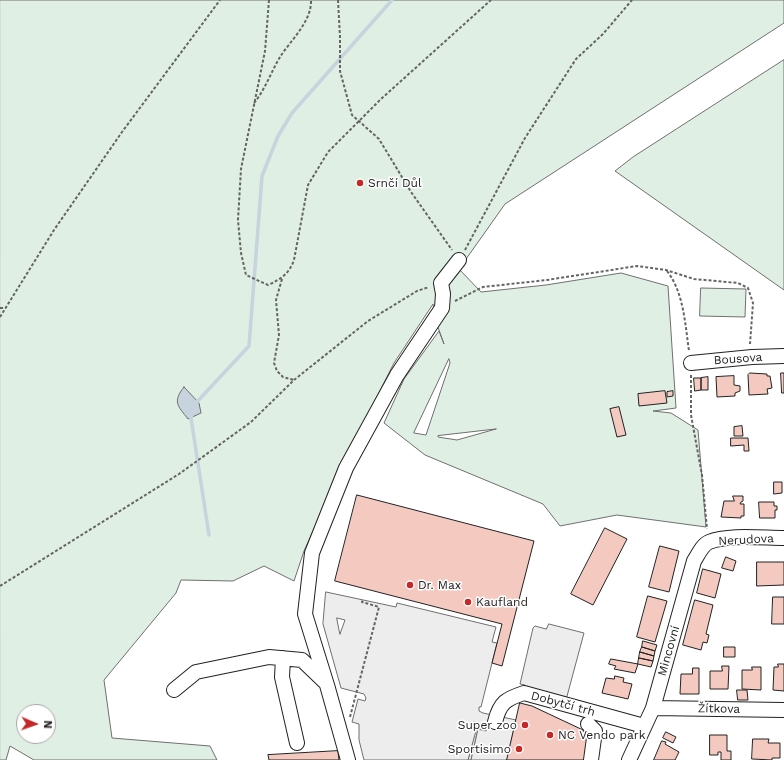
<!DOCTYPE html>
<html>
<head>
<meta charset="utf-8">
<style>
	body { margin:0 }
	#map { position:relative; width:784px; height:760px; overflow:hidden; background:#fff; font-family:"Work Sans",sans-serif }
	canvas { display:block }
	.north { position:absolute; left:16px; top:704px; width:40px; height:40px; box-sizing:border-box; background:#fff; border:1px solid #a7a7a7; border-radius:50%; rotate:92deg; font-size:11px; font-weight:700; line-height:16px; text-align:center; color:#222 }
	.north::after { content:''; display:block; margin:auto; width:14px; height:18px; background:#c62828; clip-path:polygon(50% 0,100% 100%,50% 72%,0 100%) }
</style>
</head>
<body>
<div id="map">
<canvas width="784" height="760"></canvas>
<div class="north">N</div>
</div>
<script>
const g = document.querySelector('canvas').getContext('2d');
g.lineJoin = 'round';
function fillPath(path, color) { g.fillStyle = color; g.fill(path, 'evenodd'); }
function stroke(path, color, width, dash) { g.strokeStyle = color; g.lineWidth = width; g.lineCap = dash ? 'butt' : 'round'; g.setLineDash(dash || []); g.stroke(path); }
function write(font, color, halo, rows, align = 'center') {
  g.font = font + ' "Work Sans",sans-serif'; g.lineWidth = 3; g.setLineDash([]); g.textBaseline = 'middle'; g.strokeStyle = halo; g.fillStyle = color; for (const [text, x, y, turn = 0] of rows) {
    g.save(); g.translate(x, y); g.rotate((+turn || 0) * Math.PI / 180); g.textAlign = isNaN(turn) ? turn : align; if (halo) g.strokeText(text, 0, 0); g.fillText(text, 0, 0); g.restore();
  }
}
const green = new Path2D(`
	M0,0H784V23L505,204L459,269L481,292L546,285L621,273L668,286L676,408L653,411L671,413L698,430L706,527L617,515L560,526L543,504L425,455L384,423L404,379L439,331L444,344L435,319L433,304L394,363L349,452L304,551L294,581L264,566L233,581L181,580L176,593L104,680L112,738L210,746L217,760H34L10,746L6,760H0ZM449,359L450,363L426,435L414,433ZM496,429L457,440L438,437V436ZM24,712H48V736H24Z
	M784,60V290L615,171L633,157Z
	M701,288L746,289L745,317L700,316Z
	M474,722L488,726L487,731L478,729L471,760H468L476,727L470,725V723Z`);
fillPath(green, '#e0efe3');
stroke(green, '#6f6f6f', 1);
const parking = new Path2D(`
	M326,592L396,607L397,603L496,627L492,642L497,643L481,707H479V711L483,713L516,720L508,760H471L478,729L486,731L488,726L474,722L471,723L470,725L477,727L468,760H364L359,740V724L352,722L358,699L365,701L366,698L364,694L341,688L323,624ZM337,618L345,620L340,634Z
	M549,624L584,633L566,700L526,689L525,685L520,684L533,628L535,626L546,629Z`);
fillPath(parking, '#ededed');
stroke(parking, '#6f6f6f', 1);
const water = new Path2D(`
	M184,387L199,403L201,413L188,419C178,406 172,402 184,387Z`);
fillPath(water, '#c7d3dd');
stroke(water, '#6f6f6f', 1);
stroke(new Path2D(`
	M195,404L249,346L262,176L278,136L292,113L392,0
	M192,414L191,418L209,535`), '#c7d3dd', 3.5);
const building = new Path2D(`
	M750,373L767,374V376H770L772,388L767,389L768,394L749,395L748,375Z
	M781,373H784V393H782Z
	M734,376V385L740,386V391L735,393V396L717,397L716,377Z
	M708,377V390H701V378Z
	M694,378H701V390L695,391Z
	M665,391L667,403L639,406L638,394Z
	M673,391V396L667,397V392Z
	M619,407L626,435L617,437L610,409Z
	M742,426L743,436H734V427Z
	M731,438H748L749,451H744V445L731,446Z
	M774,482H782V493L774,494Z
	M357,495L534,541L502,666L492,663L502,624L335,581Z
	M733,496H743V501L741,502L740,504H744V516H741V518L721,517L724,501H734Z
	M759,502H774V506H777V510H775V518H760Z
	M605,528L627,539L593,605L571,594Z
	M660,546L679,551L669,592L649,587Z
	M726,557L736,561L733,571L722,568Z
	M757,562H784V585L757,586Z
	M703,569L721,574L715,598L697,593Z
	M648,596L667,601L655,642L637,637Z
	M773,597H784V624H772Z
	M695,600L713,605L706,634L709,635L707,643L703,642L701,650L683,645Z
	M643,641L657,645L655,651L642,647Z
	M642,647L655,651L654,656L640,652Z
	M724,647H735V657H724Z
	M640,652L654,656L653,661L639,658Z
	M639,658L653,661L651,667L638,664Z
	M611,659L638,664L635,673L614,669L616,666L609,664Z
	M778,664H784V691L773,690L774,667H778Z
	M722,666H729L728,689H710V671H722Z
	M752,667H761V690L742,689V670H752Z
	M693,668H699V694H680L681,674H692Z
	M615,676L624,678L623,682L632,684L628,699L602,693L606,678L614,679Z
	M737,690H747L748,700H738Z
	M520,703L532,706L583,730L590,741L585,760H507Z
	M666,732L676,737L673,743L663,738Z
	M710,735H727V751H731V760H721V752H718V755H710Z
	M753,739H769L768,743H780V758H772V760L752,759Z
	M662,741L666,742L665,744L679,752L675,760H654Z
	M338,751L339,760H269L268,755Z`);
fillPath(building, '#f3c9c0');
stroke(building, '#222', 1);
const minor = new Path2D(`
	M691,363L752,357L784,356
	M283,658L282,677L297,743
	M174,690L196,672L269,657L302,660L326,683
	M653,708L784,710
	M495,722C500,702 506,699 524,693L644,726
	M588,724L595,731L591,760
	M348,760L327,685L305,614L312,553L346,468L397,375L442,308L443,294L441,283L459,260
	M629,760L653,708L694,561C698,555 702,545 709,542C728,534 763,538 784,538`);
stroke(minor, '#222', 16);
stroke(new Path2D(`
	M269,0L265,51L241,169L238,220L241,253L246,275L268,285C281,279 289,274 294,260L308,185L328,152L381,99L491,0
	M338,0L340,37V71L352,115L379,139L411,192L452,250
	M254,103C265,90 271,72 280,57C291,40 312,21 311,0
	M465,250L525,138L576,59L603,34L632,0
	M667,271C684,293 685,324 689,351
	M282,279L276,300L279,335L274,363L277,371L283,377L294,380
	M455,301L483,287L547,280L637,266L666,270L694,279L738,283L748,288L753,303L750,344
	M0,308H6
	M0,317L54,230L122,132L220,0
	M691,375V415L702,475L707,529
	M0,586L179,474L251,422L294,380L368,321L417,291L429,287
	M350,717L379,607L362,602L363,600`), '#646464', 2, [3, 2]);
stroke(minor, '#fff', 14);
for (const [x, y, r, color] of [
	[360,183,4,"#c62828"],
	[410,585,4,"#c62828"],
	[468,602,4,"#c62828"],
	[525,725,4,"#c62828"],
	[550,735,4,"#c62828"],
	[519,749,4,"#c62828"]
]) { const dot = new Path2D(); dot.arc(x, y, r, 0, 2 * Math.PI); g.fillStyle = color; g.fill(dot); stroke(dot, '#fff', 1.5); }
write('12px', '#222', '#fff', [
	["Srnčí Důl",368,183],
	["Dr. Max",418,585],
	["Kaufland",476,602],
	["Super zoo",517,725,"right"],
	["NC Vendo park",558,735],
	["Sportisimo",511,749,"right"]
], 'left');
write('12px', '#222', '#fff', [
	["Bousova",738,359,-4],
	["Nerudova",746,540,-3],
	["Mincovní",669,651,-74],
	["Dobytčí trh",563,704,15],
	["Žítkova",719,709,1]
]);
</script>
</body>
</html>
